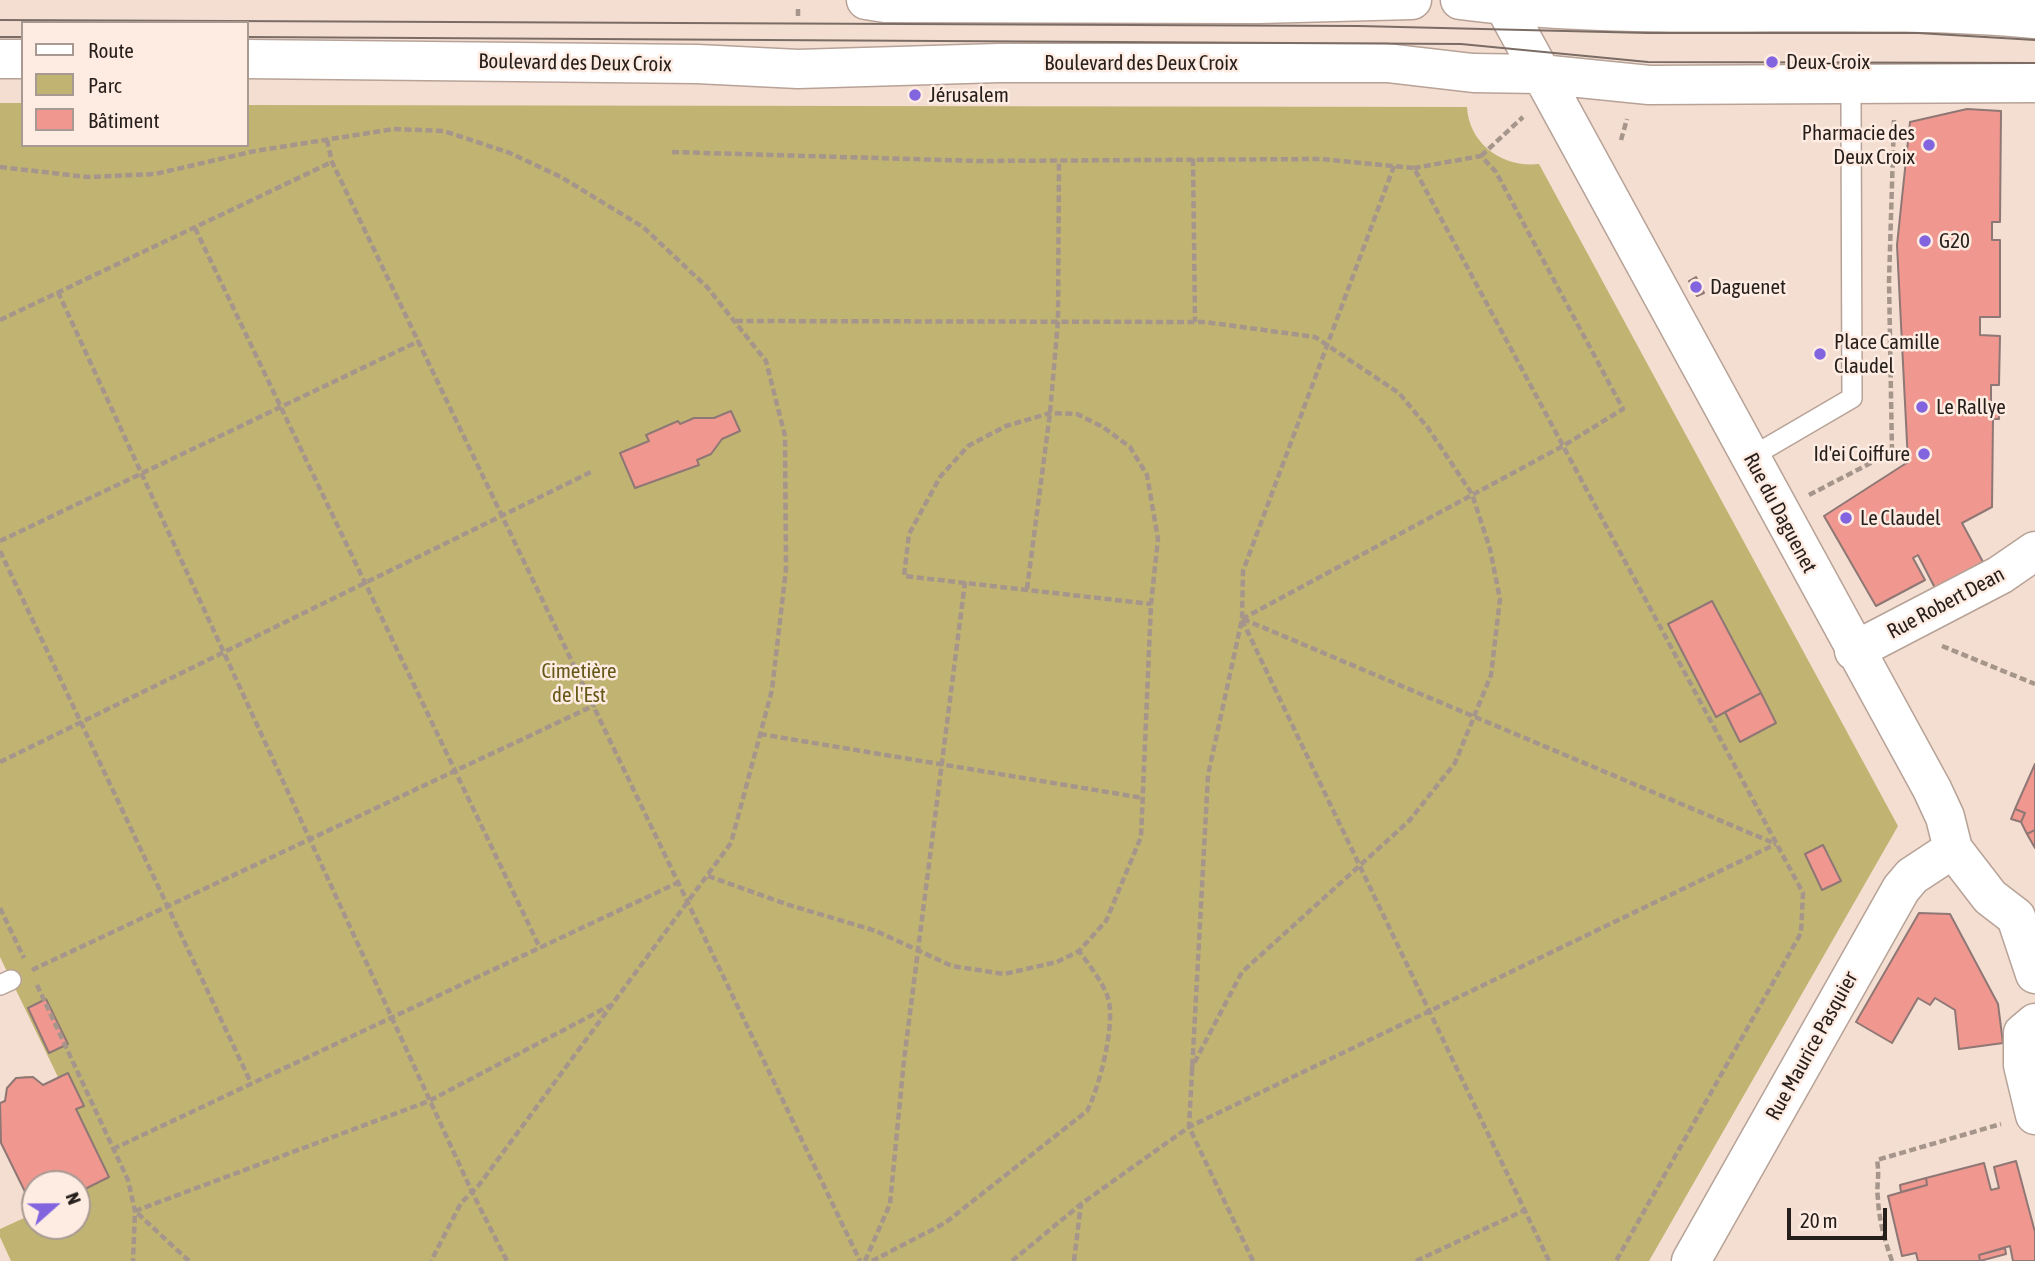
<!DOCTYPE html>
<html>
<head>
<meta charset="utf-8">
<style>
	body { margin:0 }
	#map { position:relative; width:2035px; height:1261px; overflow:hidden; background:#f4ded1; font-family:"Asap Condensed",sans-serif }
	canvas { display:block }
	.legend { position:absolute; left:21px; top:21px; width:228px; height:126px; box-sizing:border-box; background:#feece2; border:2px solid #a89a92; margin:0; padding:9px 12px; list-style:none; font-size:21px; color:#261e1a }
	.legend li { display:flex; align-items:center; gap:14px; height:35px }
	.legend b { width:35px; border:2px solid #a89a92 }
	.north { position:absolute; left:21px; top:1170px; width:70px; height:70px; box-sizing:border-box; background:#feece2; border:2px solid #a89a92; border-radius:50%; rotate:69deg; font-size:19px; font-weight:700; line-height:28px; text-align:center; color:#261e1a }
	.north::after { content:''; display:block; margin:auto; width:24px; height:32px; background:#8264df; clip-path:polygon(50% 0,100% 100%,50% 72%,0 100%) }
	.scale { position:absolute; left:1787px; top:1208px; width:100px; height:32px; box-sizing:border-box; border:4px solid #261e1a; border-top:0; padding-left:9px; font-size:21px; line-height:24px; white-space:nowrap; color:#261e1a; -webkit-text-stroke:5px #feece2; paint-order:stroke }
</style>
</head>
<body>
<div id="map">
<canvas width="2035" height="1261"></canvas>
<ul class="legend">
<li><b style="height:9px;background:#fff"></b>Route</li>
<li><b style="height:19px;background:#c1b473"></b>Parc</li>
<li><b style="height:19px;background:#f0988f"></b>Bâtiment</li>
</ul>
<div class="north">N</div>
<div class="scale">20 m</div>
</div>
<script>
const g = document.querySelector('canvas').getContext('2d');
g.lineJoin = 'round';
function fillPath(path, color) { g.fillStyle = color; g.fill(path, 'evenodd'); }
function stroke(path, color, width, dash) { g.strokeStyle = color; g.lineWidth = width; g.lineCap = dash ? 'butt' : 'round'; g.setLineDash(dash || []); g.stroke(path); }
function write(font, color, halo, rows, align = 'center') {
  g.font = font + ' "Asap Condensed",sans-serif'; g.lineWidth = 5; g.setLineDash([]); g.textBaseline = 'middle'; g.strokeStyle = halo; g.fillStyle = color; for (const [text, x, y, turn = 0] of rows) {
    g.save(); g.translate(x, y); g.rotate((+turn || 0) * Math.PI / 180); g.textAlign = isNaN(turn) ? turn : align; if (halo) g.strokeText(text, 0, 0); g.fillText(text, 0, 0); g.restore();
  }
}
fillPath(new Path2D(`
	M0,103H23V145H247V105L1467,107C1469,145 1504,168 1539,164L1898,826L1649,1261H11L0,1237V1229L35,1213V1226H77V1184H35V1212L1,1143L0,1103L5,1100C6,1086 13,1076 29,1076L43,1085L58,1077L0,957Z`), '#c1b473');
const building = new Path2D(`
	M1967,109L2001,111L2000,222H1992V240H2000V317H1980V335L2000,336L1999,385H1991V403H2000L1999,419H1993L1992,507L1962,523L1983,562L1935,588L1918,555L1913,558L1925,580L1876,606L1824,516L1908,462L1897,245L1910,122Z
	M1696,277L1704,293L1697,296L1689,281Z
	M731,411L740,431L722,439L711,454L697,460L699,465L635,488L620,453L649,441L646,435L678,421L680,424L694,418H714Z
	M1712,601L1761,693L1716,717L1668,624Z
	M1761,693L1776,723L1740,742L1725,712Z
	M2035,764V830L2027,834L2021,822L2025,813L2015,809Z
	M2015,809L2025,813L2021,822L2011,819Z
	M2035,830V848L2027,834Z
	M1823,845L1841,881L1822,890L1805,854Z
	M1919,913L1950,914L1998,1004L2003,1043L1959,1049L1955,1010L1935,998L1930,1005L1918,998L1892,1043L1856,1022Z
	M46,999L68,1044L49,1053L28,1008Z
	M68,1073L84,1106L76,1109L109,1177L77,1193V1184H35V1212L1,1143L0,1103L5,1101L7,1088L16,1078L33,1077L43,1085Z
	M2016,1161L2035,1232V1261H2013L2010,1246L1979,1255L1980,1261H1918L1916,1253L1902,1256L1888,1196L1927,1185L1926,1178L1984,1163L1991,1190L1999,1188L1994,1167Z
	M1926,1178L1927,1185L1901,1192L1900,1185Z
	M2005,1248L2006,1254L1980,1261L1979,1255Z`);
fillPath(building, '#f0988f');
stroke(building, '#8e7774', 2);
const service = new Path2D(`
	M1751,457L1852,398L1851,102
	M0,985L11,980`);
const minor = new Path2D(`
	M866,0L885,3L1258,4L1412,0
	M1460,0C1651,25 1844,2 2035,19
	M1501,0L1932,789L1945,817L1953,849L1990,897L2016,917L2035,974
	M0,59H23
	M247,59L697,64L798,69L999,63H1387L1473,73L1540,74L1649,85L2035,83
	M1854,651L2000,575L2035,551
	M2035,1023L2023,1033V1065L2035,1115
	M1691,1261L1901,889L1912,876L1953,849`);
stroke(service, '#b7a297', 22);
stroke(minor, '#b7a297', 41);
stroke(new Path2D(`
	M798,16V7
	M327,140L332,162L860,1261
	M1621,140L1627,119
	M672,152L978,161L1321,159L1414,168L1803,893L1801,933L1616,1261
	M1481,156L1523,117
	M1193,159L1195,322
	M0,167L87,177L155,174L255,151L394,129L444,131L510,153L561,177L643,227L707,287L766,361L785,436L786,569L772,690L731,843L479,1185L461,1203L431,1261
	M195,228L540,948
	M58,292L472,1192L507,1261
	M0,320L332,162
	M736,321L1205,322L1315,337L1399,393L1428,428L1472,494L1490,549L1500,599L1491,675L1455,763L1409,821L1242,972L1191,1069
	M1809,495L1892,452L1889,281L1894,120
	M0,541L419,341
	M0,551L251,1083
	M1027,589L1050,413L1058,321L1059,160
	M1242,619L1563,446L1623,409L1496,172L1481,156L1414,168
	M1243,619L1776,844
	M1242,620L1549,1261
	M1942,646L2035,684
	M760,734L1143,798
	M0,762L591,472
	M708,876L786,904L876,931L952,966L1004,974L1057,962L1079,951L1106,921L1141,837L1151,604L1158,539L1147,475L1130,447L1103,427L1077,414L1050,413L1006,426L968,446L940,477L909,534L904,576L1151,604
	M0,908L24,958
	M32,970L595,705
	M37,985L128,1180L135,1211L133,1261
	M113,1149L677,883
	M189,1261L135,1211L429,1101L611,1005
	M865,1261L890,1204L904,1060L965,582
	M872,1261L945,1223L1087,1111C1099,1089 1116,1023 1108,998C1103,982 1089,965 1079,951
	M1012,1261L1081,1204L1189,1127L1776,844
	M1074,1261L1081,1204
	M1253,1261L1189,1127L1208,775L1242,619L1243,571L1394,166
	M1416,1261L1525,1210
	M1892,1261C1885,1241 1879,1221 1878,1199C1876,1185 1880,1177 1877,1160L2001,1124`), '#a5958b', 4.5, [7, 3.5]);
stroke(service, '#fff', 19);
stroke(minor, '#fff', 38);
stroke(new Path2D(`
	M0,20L1359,26L1648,33H1918L2035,40
	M0,37H23
	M247,37L1461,44L1648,62L2035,63`), '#7a6c64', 2);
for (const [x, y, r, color] of [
	[1772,62,7,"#8264df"],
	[915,95,7,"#8264df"],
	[1929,145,7,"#8264df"],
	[1925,241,7,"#8264df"],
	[1696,287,7,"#8264df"],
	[1820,354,7,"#8264df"],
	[1922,407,7,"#8264df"],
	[1924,454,7,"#8264df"],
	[1846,518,7,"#8264df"]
]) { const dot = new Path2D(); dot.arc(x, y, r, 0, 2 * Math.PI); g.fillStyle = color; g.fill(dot); stroke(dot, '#feece2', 2.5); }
write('21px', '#261e1a', '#feece2', [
	["Deux-Croix",1786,62],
	["Jérusalem",929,95],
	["Pharmacie des",1915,133,"right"],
	["Deux Croix",1915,157,"right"],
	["G20",1939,241],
	["Daguenet",1710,287],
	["Place Camille",1834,342],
	["Claudel",1834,366],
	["Le Rallye",1936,407],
	["Id'ei Coiffure",1910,454,"right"],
	["Le Claudel",1860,518]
], 'left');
write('21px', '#261e1a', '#feece2', [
	["Boulevard des Deux Croix",575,63,1],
	["Boulevard des Deux Croix",1141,63],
	["Rue du Daguenet",1780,513,62],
	["Rue Robert Dean",1946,603,-28],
	["Rue Maurice Pasquier",1812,1046,-61]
]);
write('21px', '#645818', '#feece2', [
	["Cimetière",579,671],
	["de l'Est",579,695]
]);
</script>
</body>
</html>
